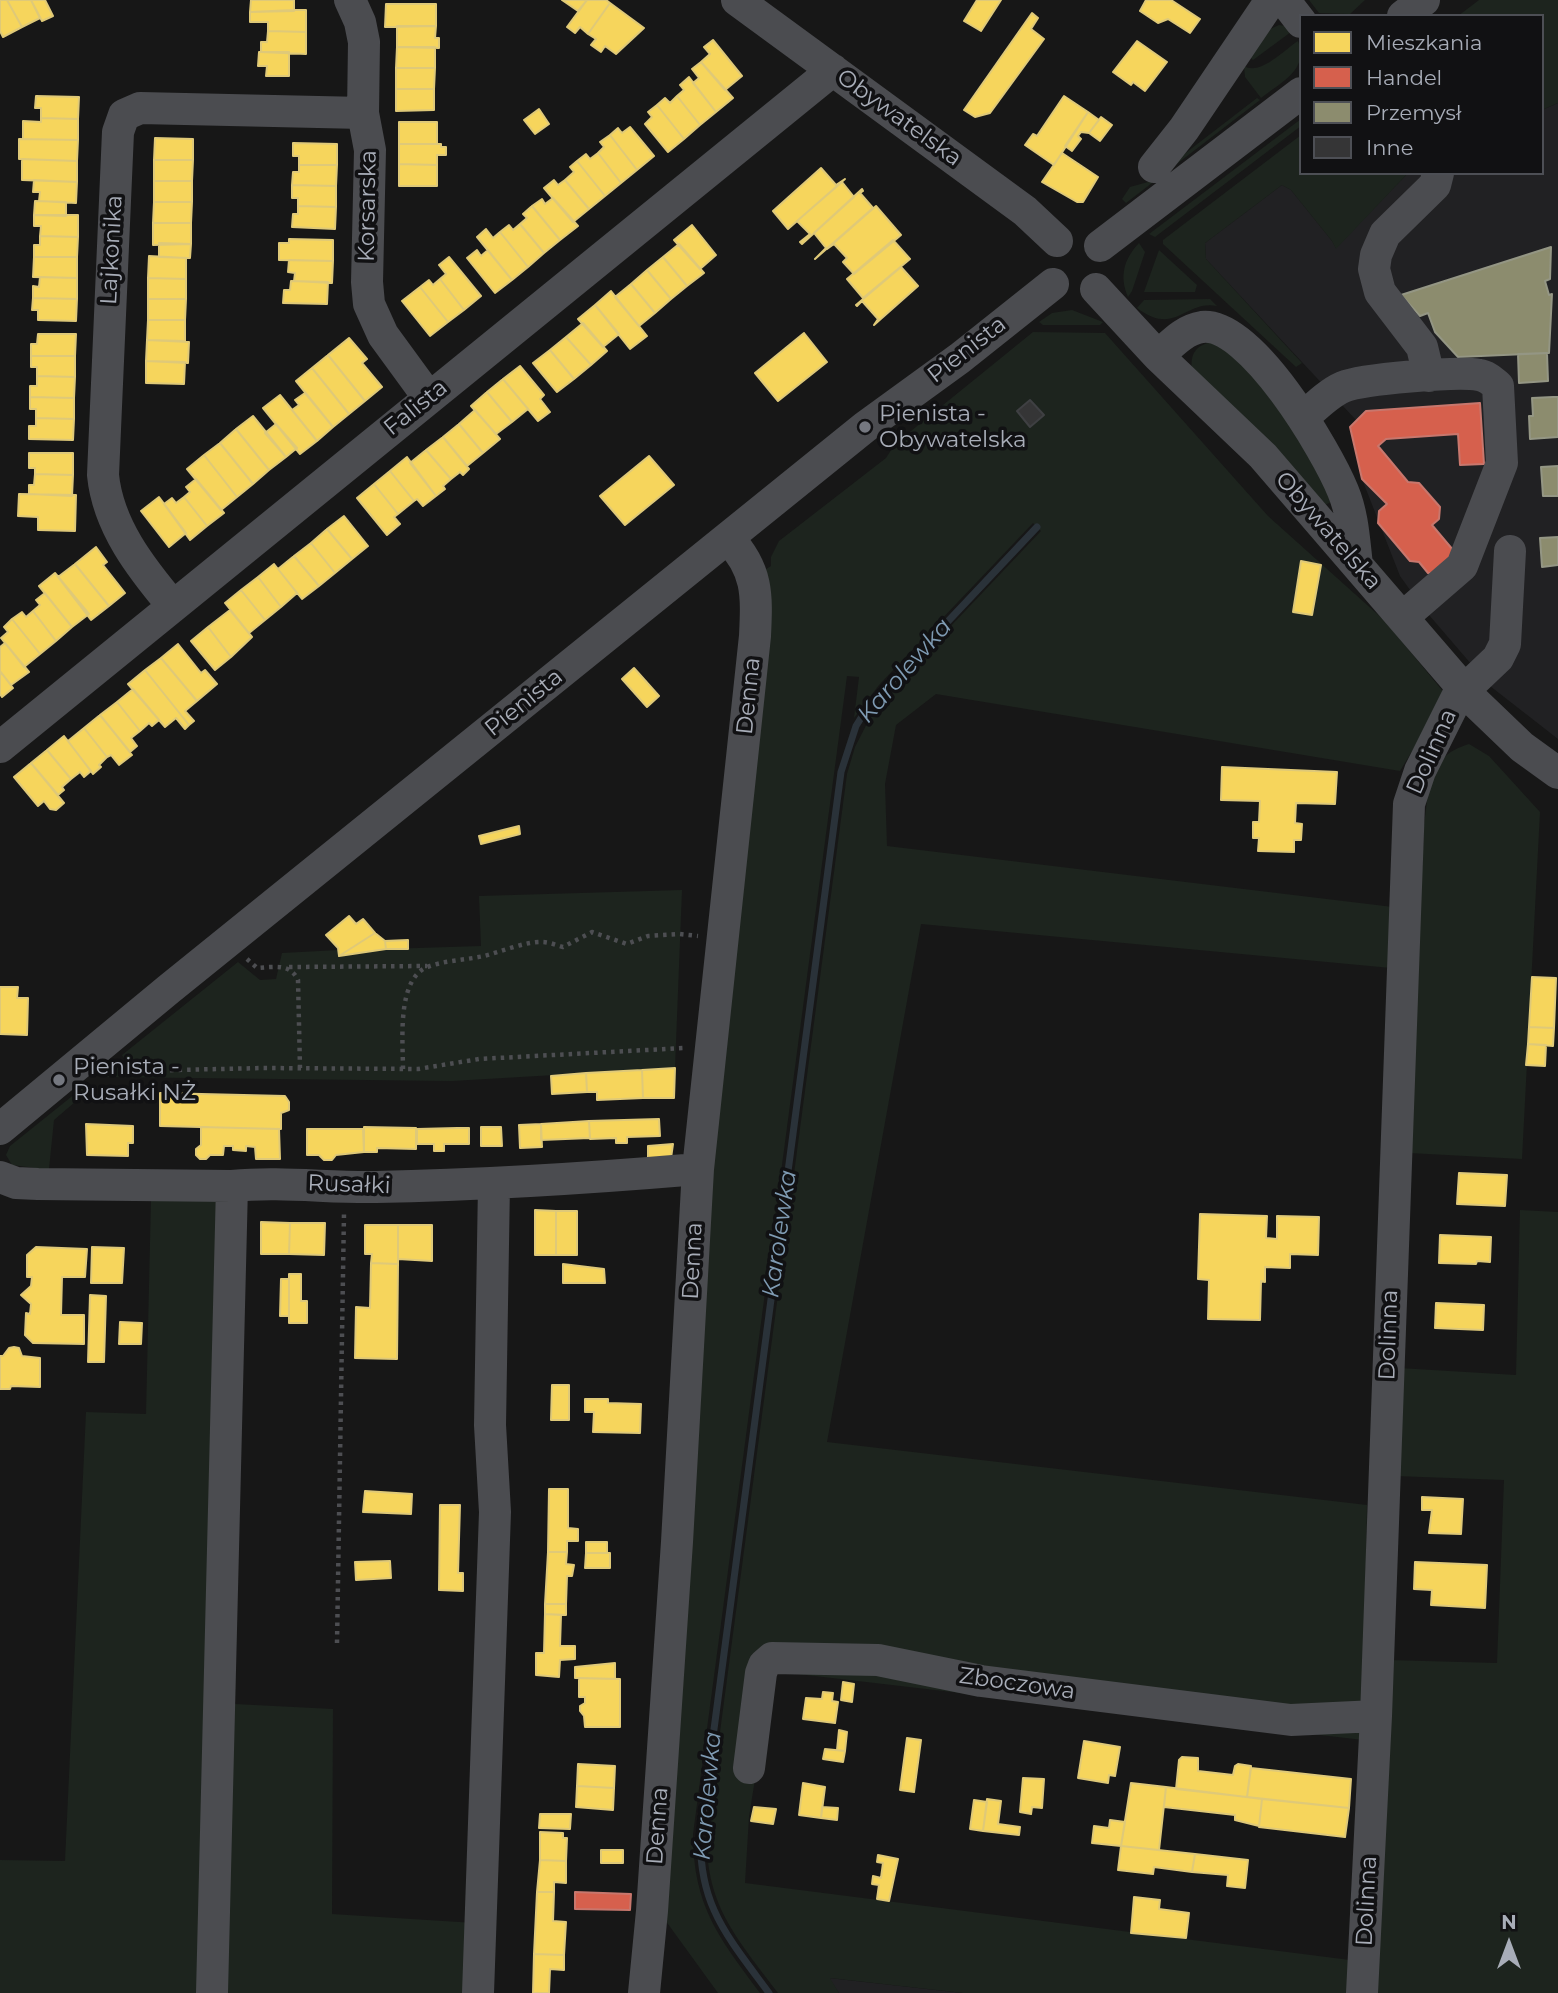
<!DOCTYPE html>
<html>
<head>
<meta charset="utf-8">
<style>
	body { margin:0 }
	#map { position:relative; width:1558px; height:1993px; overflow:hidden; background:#171717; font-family:Montserrat,sans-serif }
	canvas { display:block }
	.legend { position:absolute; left:1299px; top:14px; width:245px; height:161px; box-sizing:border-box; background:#111113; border:2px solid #4d4f55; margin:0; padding:9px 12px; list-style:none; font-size:21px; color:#a8adb8 }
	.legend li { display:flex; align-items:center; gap:14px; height:35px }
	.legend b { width:35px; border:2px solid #4d4f55 }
	.north { position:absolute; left:1474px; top:1909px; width:70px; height:70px; -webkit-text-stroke:5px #111113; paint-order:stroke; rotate:0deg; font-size:19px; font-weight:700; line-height:28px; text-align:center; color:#a8adb8 }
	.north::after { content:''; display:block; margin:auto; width:24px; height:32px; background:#a8adb8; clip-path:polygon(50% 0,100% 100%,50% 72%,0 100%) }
</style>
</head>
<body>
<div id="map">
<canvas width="1558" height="1993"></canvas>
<ul class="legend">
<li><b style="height:19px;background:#f6d55c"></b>Mieszkania</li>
<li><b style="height:19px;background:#d6604d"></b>Handel</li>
<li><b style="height:19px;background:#8c8c6e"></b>Przemysł</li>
<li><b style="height:19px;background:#353536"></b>Inne</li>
</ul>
<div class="north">N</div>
</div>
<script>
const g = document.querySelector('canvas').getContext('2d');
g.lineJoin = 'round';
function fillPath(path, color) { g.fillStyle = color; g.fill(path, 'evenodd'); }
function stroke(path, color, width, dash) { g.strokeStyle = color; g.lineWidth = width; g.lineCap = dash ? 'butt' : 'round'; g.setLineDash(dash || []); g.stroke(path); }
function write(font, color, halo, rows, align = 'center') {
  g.font = font + ' Montserrat,sans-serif'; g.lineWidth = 7; g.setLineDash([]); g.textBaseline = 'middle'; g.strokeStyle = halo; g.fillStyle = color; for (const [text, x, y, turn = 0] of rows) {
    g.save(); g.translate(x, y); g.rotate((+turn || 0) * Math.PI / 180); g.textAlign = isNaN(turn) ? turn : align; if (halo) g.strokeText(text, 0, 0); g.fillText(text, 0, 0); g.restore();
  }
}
fillPath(new Path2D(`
	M1558,103V739L1490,686L1423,608L1400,576L1362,479L1350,427L1356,420L1206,259L1205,243L1282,185L1291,190L1332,241L1336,248L1408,173H1542V110Z
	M829,1978L963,1993H839Z`), '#212123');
fillPath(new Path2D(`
	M1309,0H1365L1350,14L1319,13Z
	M1479,0H1558V103L1542,110V16H1458Z
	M1279,25L1285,26L1291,32L1253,60L1250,57L1268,30Z
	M1298,41C1310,69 1280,83 1261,98L1245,77L1244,66C1260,76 1284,50 1298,41Z
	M1257,98L1260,100L1126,203L1122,199L1130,187L1148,182Z
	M1301,119V126L1155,237L1149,234Z
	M1301,135V173H1408L1336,249L1332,241L1291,190L1282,185L1205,243L1206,259L1302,363L1296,367L1163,244V240Z
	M1139,243L1145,252L1132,291L1128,297C1119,276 1124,259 1139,243Z
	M1159,250L1197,285L1195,292H1144Z
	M1210,299L1217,306C1184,300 1176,337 1137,308L1144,300Z
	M1072,310L1103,322L1100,325H1043L1039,322L1052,313Z
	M1033,332L1105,333L1268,516L1385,621L1446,695L1400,771L936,694L896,725L885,784L887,846L1393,907L1391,968L921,924L827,1442L1367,1505L1363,1740L772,1671L749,1817L745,1883L1350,1960L1349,1993H963L830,1978L839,1993H778C736,1937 704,1904 707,1830L847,774L855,747L877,704L1041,531L1033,523L879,685L854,718L859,677L847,676L693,1834C693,1906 719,1938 760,1993H718L660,1913L712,1177L763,571L771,566V557L779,541L886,458L895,444Z
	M1211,342L1220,345L1248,369L1311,453L1331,502L1325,505L1192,371C1190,354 1195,346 1211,342Z
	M1469,744L1489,756L1540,812L1522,1159L1409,1153L1424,826C1430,787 1426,757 1469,744Z
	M682,890L675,1068L452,1081L105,1077L102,1072L113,1065L116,1069L126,1062L122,1055L238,962L260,980L276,979L282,953L339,950V956L386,949L481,946L479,896Z
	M86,1085L89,1090L54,1120L49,1169L37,1174L35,1168L12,1165L6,1155L10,1146Z
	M245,1199L235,1704L333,1709L332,1914L491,1924L489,1993H0V1860L65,1861L86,1412L146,1414L151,1200Z
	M1520,1210L1558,1212V1993H1373L1389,1660L1497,1663L1504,1480L1395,1476L1399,1368L1516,1375Z`), '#1d241e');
const homes = new Path2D(`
	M0,0H7L22,27L3,37L0,31Z
	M7,0H31L40,18L22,27Z
	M31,0H45L53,16L42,21Z
	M251,0H294V11L250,12Z
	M562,0H587L578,11Z
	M587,0H606L610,3L588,34L580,27L575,33L567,27Z
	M977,0H1001L981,31L964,21Z
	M1146,0H1171L1200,19L1190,33L1168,19L1158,23L1140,11Z
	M610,3L644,28L616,54L605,46L601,52L591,45L596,39L588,34Z
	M386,4H436V26L385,27Z
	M294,10H306V32L268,31V22H250V12Z
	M1032,13L1038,18L1031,29L1044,39L990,113L975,117L964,110Z
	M397,26H436L435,38H439V48L397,47Z
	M268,31L306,32V54L261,52V42H267Z
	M713,40L742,76L725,90L701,62L710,54L704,47Z
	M1137,41L1167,62L1145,91L1133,82L1131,85L1113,72Z
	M397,47H435V68H396Z
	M259,52H289V76H266L267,66H258Z
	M701,62L733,98L716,112L693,83L699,78L692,69Z
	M396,68H435L434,89H396Z
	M689,77L716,112L700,125L677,96L684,90L680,85Z
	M396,89H434V110L396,111Z
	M36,96L79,97L78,119L41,118V108H35Z
	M677,96L700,125L684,139L657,105L665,98L670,103Z
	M1064,96L1088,112L1054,165L1025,145L1033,134L1037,136Z
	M657,105L684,139L668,152L645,124L652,117L648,112Z
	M539,109L549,124L535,134L524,120Z
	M1088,112L1099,120L1089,133L1081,132L1078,136L1081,139L1072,151L1065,146Z
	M1101,117L1112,125L1100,141L1089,133Z
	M41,118L78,119V140L23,139V121L41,122Z
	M399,122H437V144H399Z
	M630,127L654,156L637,170L610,135L618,128L622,133Z
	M610,135L637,170L621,183L598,153L604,147L600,142Z
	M155,138L193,139V160H154Z
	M19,139L78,140L77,161L19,159Z
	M293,143L337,144V165H299V156H293Z
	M399,144H441V147H446V155H437V165L399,164Z
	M598,153L621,183L605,196L577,161L586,154L590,159Z
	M1062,153L1098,177L1083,202H1077L1042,182Z
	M22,159L77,161V182L22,180Z
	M154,160H193L192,181H154Z
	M577,161L605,196L589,209L565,180L574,172L570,167Z
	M399,164L437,165V186H399Z
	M299,165H337L336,186L292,185L293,172H299Z
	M821,168L836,185L845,179L788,229L773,211Z
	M34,180L77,182L76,203L39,201L40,192H33Z
	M554,180L558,185L565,180L589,209L573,222L544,188Z
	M154,181H192V202H154Z
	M842,182L854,197L802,244L800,242L810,234L797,221Z
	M292,185L336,186V207L298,206V198H292Z
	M862,189L863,191L860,193L873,208L815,259L826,248L814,233Z
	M553,198L578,226L560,240L532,206L542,199L545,204Z
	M35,201L66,202V216L34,215Z
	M154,202H192L191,223H153Z
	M298,206L336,207L335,229L292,227L293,214H298Z
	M532,206L560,240L544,253L520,224L527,218L523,214Z
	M876,206L901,235L854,274L843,262L847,258L834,244L827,249Z
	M34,215H78V237L40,236L41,226H34Z
	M153,223H191V244L153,245Z
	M520,224L544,253L528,267L500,232L509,225L513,230Z
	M692,225L716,255L700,269L674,240Z
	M486,229L493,238L500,232L528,267L512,280L477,237Z
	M40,236L78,237L77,257H34V245H40Z
	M289,239L333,240V261L279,260V243H289Z
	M893,240L910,259L863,298L847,279Z
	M159,243L191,244L190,258L159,257Z
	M679,244L704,273L687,286L663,257Z
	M477,250L481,256L488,250L512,280L495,293L467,258Z
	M149,256L186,258V279L148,278Z
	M34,257H77V278L33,277Z
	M449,257L481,296L464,310L440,279L446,274L439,265Z
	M663,257L687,286L671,299L647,270Z
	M289,260L333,261L332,283L294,281L295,273L288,272Z
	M901,267L918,286L874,325L878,319L862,301L857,306L856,305Z
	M647,270L671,299L655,313L631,284Z
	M40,277L77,278V299L33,298V286L39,287Z
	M148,278L186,279V299H148Z
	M440,279L464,310L448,322L420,287L429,280L433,285Z
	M291,281L328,282L327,304L283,303L284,290H290Z
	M631,284L655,313L639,326L615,297Z
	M420,287L448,322L430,336L402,301Z
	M611,291L647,336L630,349L595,305Z
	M33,298L77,299L76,321L38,320V310H32Z
	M148,299H186L185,320H148Z
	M595,305L619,334L603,347L578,319Z
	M148,320H185V341L147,340Z
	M583,323L607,351L591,365L566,337Z
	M804,333L827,362L778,401L755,373Z
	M38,334H76L75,356H31V344H37Z
	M566,337L591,365L574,379L550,350Z
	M349,338L367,359L362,363L382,387L365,401L328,355Z
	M147,340L189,342L188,363L146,361Z
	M550,350L574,379L557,392L533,363Z
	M328,355L365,401L349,414L312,368Z
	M31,356H75V377L37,376V367H31Z
	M146,361L185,362L184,384L146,383Z
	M520,366L544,395L540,399L550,412L538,421L503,379Z
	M312,368L349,414L333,427L296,381Z
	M37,376L75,377L74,398L30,397V386H37Z
	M503,379L528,409L512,422L487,392Z
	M487,392L512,422L496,434L471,406Z
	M305,393L333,427L317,441L292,410L299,405L295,400Z
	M280,395L317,441L300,454L263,408Z
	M30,397L74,398V419L36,418V409H30Z
	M475,410L500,439L483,453L459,424Z
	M253,416L286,457L269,470L236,429Z
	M36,418L74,419L73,440L29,439V426H36Z
	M276,424L297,448L286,457L265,433Z
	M459,424L483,453L467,466L443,437Z
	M236,429L269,470L253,484L220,443Z
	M443,437L469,469L463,475L460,472L451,479L426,450Z
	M220,443L253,484L237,497L204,455Z
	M426,450L451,479L443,486L445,489L436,496L410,463Z
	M29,453H73V475L35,474V468H29Z
	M204,455L237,497L221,510L187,469Z
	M649,456L674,485L625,525L600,496Z
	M407,457L436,496L423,506L417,499L414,501L390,471Z
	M390,471L414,501L398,514L374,484Z
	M35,474L73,475L72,496L29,494V485H34Z
	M196,479L224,513L207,526L184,497L190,492L186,487Z
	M374,484L398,514L394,517L400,524L387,535L357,498Z
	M19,494L76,495L75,531L38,530V517L18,516Z
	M159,497L186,533L169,547L141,511Z
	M184,497L207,526L190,540L164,504L172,498L176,503Z
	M344,516L368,546L352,559L327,529Z
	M327,529L352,559L335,573L311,543Z
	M311,543L335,573L319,586L294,556Z
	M96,547L107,562L103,565L125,593L109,606L75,564Z
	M294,556L319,586L302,599L278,569Z
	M1301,561L1321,565L1312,615L1293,612Z
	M75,564L109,606L91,620L58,577Z
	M274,564L297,593L281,607L258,577Z
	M55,573L89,614L72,627L39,586Z
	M258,577L281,607L265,620L241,590Z
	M241,590L265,620L249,633L225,603Z
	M45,593L72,627L56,641L33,611L40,605L36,600Z
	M230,610L252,637L231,657L208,627Z
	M33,611L56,641L40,654L12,619L22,612L26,617Z
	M12,619L40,654L24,667L1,638L8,632L4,627Z
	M208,627L231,657L215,670L191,641Z
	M5,643L29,672L11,685L0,671V647Z
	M178,644L201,673L205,670L217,684L197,701L161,658Z
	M161,658L197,701L185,711L194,721L189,725L145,670Z
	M634,668L659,696L647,707L622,679Z
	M145,670L189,725L185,729L176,718L165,727L128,684Z
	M0,671L13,688L2,697L0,694Z
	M133,689L159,720L152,726L149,723L140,731L117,702Z
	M117,702L140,731L131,738L137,746L130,752L100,715Z
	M100,715L132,755L119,765L111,755L107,757L84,728Z
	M84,728L107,757L99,765L101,767L93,774L68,741Z
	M64,736L91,771L84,777L80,772L71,779L47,750Z
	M47,750L71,779L62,787L64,790L58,795L31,763Z
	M31,763L64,803L56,810L50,809L44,801L38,806L14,777Z
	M1222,767L1337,772L1335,804L1296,803L1295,823L1302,824L1301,840H1294V852L1258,851L1259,838H1253V822H1259L1260,801L1221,800Z
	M519,826L520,834L481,844L479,836Z
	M349,916L356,924L363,919L375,933L339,956L338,948L326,935Z
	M375,933L385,941L386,949L339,956Z
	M408,940V949H386L385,941Z
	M1532,977L1556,978L1554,1028L1529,1027Z
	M0,987H18L17,998H28L27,1035L0,1034Z
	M1529,1027L1554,1028L1553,1046L1528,1044Z
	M1528,1044L1546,1045L1545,1066L1526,1065Z
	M675,1068L674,1098H643L642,1070Z
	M642,1070L643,1098L597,1100V1092H587L586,1073Z
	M586,1073L587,1092L552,1094L551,1076Z
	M160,1093L285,1096L289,1102V1110L281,1113V1129L160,1126Z
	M659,1119L660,1136L627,1137V1143H616V1138L590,1139L589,1121Z
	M589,1121L590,1138L541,1140V1124Z
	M86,1124L133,1126V1143H128V1156L87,1155Z
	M541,1124L542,1147L520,1148L519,1125Z
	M201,1127L279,1129L280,1159H256L255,1147L246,1146V1151L233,1150V1146H224L223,1155H210L206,1159H200L196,1155V1149L201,1145Z
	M364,1127L416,1128V1149L377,1148V1152H364Z
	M481,1127H501L502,1146H481Z
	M457,1128H469V1144H444V1151H434V1144H417V1129Z
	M307,1129H363L364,1152L336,1155L332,1160H324L319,1155H307Z
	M673,1144L671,1158L648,1163V1146Z
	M1459,1173L1507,1175L1505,1206L1457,1204Z
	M535,1210L556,1211V1255H535Z
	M556,1211H577V1255H556Z
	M1200,1214L1267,1216L1266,1238L1277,1239V1216L1319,1217L1318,1255L1290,1254V1268L1265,1267V1282L1261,1281L1260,1320L1208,1319L1209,1280L1198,1279Z
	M261,1222L290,1223L289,1254H261Z
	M290,1223H325L324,1255L289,1254Z
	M365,1225H398V1264L371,1263L372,1254H365Z
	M398,1225H432V1261L398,1259Z
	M1440,1235L1491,1237L1490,1262L1477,1261L1476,1264L1439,1263Z
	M36,1247L87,1249L85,1277H62L61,1315H84V1344L33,1343L25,1335L26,1313L30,1314L31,1304L21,1295L31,1286L32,1277H27V1255Z
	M92,1247L124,1248L122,1283H91Z
	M371,1263L398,1264L397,1359L355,1358L356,1307L370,1308Z
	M563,1264L604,1269L605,1283H563Z
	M289,1274H301V1301H307V1323H289Z
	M281,1279H289V1316H280Z
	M90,1295L106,1296L104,1362H88Z
	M1436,1303L1484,1305L1483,1330L1435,1328Z
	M120,1322L142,1323L141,1344H119Z
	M14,1347L19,1348L22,1356L40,1358V1387L11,1386L10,1389H0V1356H3L9,1348Z
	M552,1385H569V1420H551Z
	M585,1399H608V1403L641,1404L640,1433L593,1432L594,1412H585Z
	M549,1489H568V1528L578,1529V1541H567V1552H548Z
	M365,1491L412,1494L411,1514L363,1512Z
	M1422,1497L1463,1499L1461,1534L1429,1533L1432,1510H1422Z
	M440,1505H460L458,1573H463V1591L439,1590Z
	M586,1542H607V1553H586Z
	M548,1552H567L566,1564L574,1565L572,1576H567L566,1604H545Z
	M586,1553H610V1568H585Z
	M390,1561L391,1578L356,1580L355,1562Z
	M1415,1562L1487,1565L1485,1608L1431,1605L1432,1590L1414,1589Z
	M545,1604H566V1615L545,1614Z
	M545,1614L561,1615L560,1646H575V1659L560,1660L559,1677L536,1675V1653H544Z
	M615,1663V1679L575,1678V1667Z
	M579,1678L620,1679V1727H585L584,1716L580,1711V1706L585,1703V1697H579Z
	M843,1682L854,1684L852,1702L841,1700Z
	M823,1692L833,1693L832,1701L838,1702L835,1723L803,1719L806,1698L822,1699Z
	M839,1730L847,1732L845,1751L837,1750Z
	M907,1738L921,1740L914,1792L900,1790Z
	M1084,1741L1120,1747L1115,1776L1109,1775L1108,1783L1078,1778Z
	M825,1749L845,1751L843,1762L823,1759Z
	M1182,1757L1198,1758V1771L1233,1775L1235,1766L1238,1764L1251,1766L1247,1797L1176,1789L1179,1760Z
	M578,1764L615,1766L614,1788L577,1786Z
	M1251,1768L1351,1779L1349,1808L1247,1797Z
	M1023,1778L1044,1779L1042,1808L1032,1807L1031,1814L1020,1812Z
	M803,1783L825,1787L821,1818L799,1815Z
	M1131,1783L1166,1787L1159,1850L1121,1846Z
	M577,1786L614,1788L613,1810L576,1807Z
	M1166,1787L1262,1799L1259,1826L1235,1820V1815L1164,1807Z
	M987,1799L1001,1801L998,1824L1020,1827L1019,1835L983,1831Z
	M1262,1799L1349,1808L1345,1837L1259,1827Z
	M974,1800L987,1802L983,1831L970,1829Z
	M754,1807L776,1809L773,1824L751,1821Z
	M822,1807L838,1808L837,1820L821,1818Z
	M540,1814H571L570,1829L539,1828Z
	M1110,1820L1125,1822L1121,1846L1092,1843L1094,1826L1109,1828Z
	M540,1832L563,1833V1838H567L566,1861L540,1860Z
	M1121,1846L1195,1854L1192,1872L1154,1867L1153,1874L1118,1870Z
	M601,1850H623V1863H601Z
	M1195,1854L1248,1860L1245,1888L1227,1886L1228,1875L1192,1872Z
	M878,1855L898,1859L889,1901L877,1899L879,1885L872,1884L873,1876L881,1878L883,1863L877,1862Z
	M540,1860L566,1861V1883L554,1882V1892H537Z
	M537,1892H554L553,1921L566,1922L564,1955L534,1954Z
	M1134,1897L1160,1900L1159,1909L1189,1913L1186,1938L1131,1933Z
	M534,1954L564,1955V1970L550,1969L549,1993H533Z`);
fillPath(homes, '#f6d55c');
stroke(homes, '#dfc978', 2);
const shops = new Path2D(`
	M1480,403L1484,464L1460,465L1458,434L1386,439L1378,446L1408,482L1419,483L1440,507L1439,519L1432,525L1453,550L1452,558L1435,573H1428L1419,562L1410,561L1378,523L1379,511L1387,504L1362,479L1350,427L1366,411Z
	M575,1892L631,1894L630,1910L575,1909Z`);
fillPath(shops, '#d6604d');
stroke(shops, '#c8776d', 2);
const industry = new Path2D(`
	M1551,247L1550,279L1545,281L1549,295L1552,294L1549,353L1458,357L1435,332L1428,313L1420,316L1401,295Z
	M1547,353L1548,381L1519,383L1518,354Z
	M1553,397H1558V437L1530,439L1529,416H1533L1532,398Z
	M1558,466V496H1543L1541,467Z
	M1558,537V565L1542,567L1540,538Z`);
fillPath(industry, '#8c8c6e');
stroke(industry, '#949684', 2);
stroke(new Path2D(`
	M769,1993C727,1936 696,1903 701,1827L841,772L856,726L869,705L1037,527`), '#2a3239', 7);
const building = new Path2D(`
	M1030,400L1044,415L1030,427L1017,411Z`);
fillPath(building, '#353536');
stroke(building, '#3f4043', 2);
stroke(new Path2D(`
	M247,959L257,968C274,967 290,963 298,980L300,1068
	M289,967L427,966
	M121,1064L133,1071L263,1068L418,1069L479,1059L684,1048
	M403,1069C403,1041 396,976 430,966C448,960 466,960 484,956C500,952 527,941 542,942C549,942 556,945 563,947L592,932L627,944L648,936L680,934L698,936
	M337,1643L344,1213`), '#4d4e52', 4.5, [3.5, 5]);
stroke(new Path2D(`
	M350,0L360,22L364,42L363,113L370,150L367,282L369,304L383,335L429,398
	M737,0L1025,211L1057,241
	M1284,0L1301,22
	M1403,16L1424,0
	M1154,167L1184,129L1271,0
	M1100,246L1301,93
	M1096,289L1158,356L1263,456L1474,701L1522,747L1558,773
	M1158,356C1171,345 1183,330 1202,327C1250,321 1327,451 1343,491C1353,515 1354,540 1357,565
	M1429,376L1422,347L1380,292L1374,269L1376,255L1385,234L1435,185L1438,173
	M1304,417C1315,407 1329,393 1343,387C1362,379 1458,371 1479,375C1487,376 1492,381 1498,386L1502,463L1462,566L1403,617
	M173,606C141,568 108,526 103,475L118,132L124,115L140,108L363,113
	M0,747L833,70
	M0,1129L169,989L865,427L960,358L1053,284
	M0,1177L16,1183L38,1184L232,1186C281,1181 328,1188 376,1187C484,1185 591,1178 698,1169
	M749,1768L761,1673L764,1665L772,1658L878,1660L981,1681L1291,1720L1376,1716
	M212,1993L232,1186
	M478,1993L495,1512L490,1425L494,1184
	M644,1993L652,1911L677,1542L698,1169L755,636C757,594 758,570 728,538
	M1362,1993L1376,1716L1409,804L1420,771L1457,697L1498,658L1505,644L1510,551`), '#4b4c50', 32);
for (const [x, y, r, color] of [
	[865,427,7,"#757880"],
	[59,1080,7,"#757880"]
]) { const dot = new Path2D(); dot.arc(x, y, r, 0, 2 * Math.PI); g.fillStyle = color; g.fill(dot); stroke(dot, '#111113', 2.5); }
write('23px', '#a8adb8', '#111113', [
	["Obywatelska",899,118,36],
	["Korsarska",368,206,-89],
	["Lajkonika",112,250,-87],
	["Pienista",967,350,-38],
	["Falista",416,408,-39],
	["Obywatelska",1328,531,49],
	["Denna",749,696,-84],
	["Pienista",524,703,-39],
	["Dolinna",1432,752,-66],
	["Rusałki",349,1185,2],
	["Denna",693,1261,-87],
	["Dolinna",1389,1335,-88],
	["Zboczowa",1017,1684,8],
	["Denna",658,1826,-86],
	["Dolinna",1367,1901,-87]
]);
write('23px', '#a8adb8', '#111113', [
	["Pienista -",879,414],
	["Obywatelska",879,440],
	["Pienista -",73,1067],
	["Rusałki NŻ",73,1093]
], 'left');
write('italic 24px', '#7f9bb3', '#111113', [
	["Karolewka",905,671,-49],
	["Karolewka",780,1234,-82],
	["Karolewka",708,1796,-85]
]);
</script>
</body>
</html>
